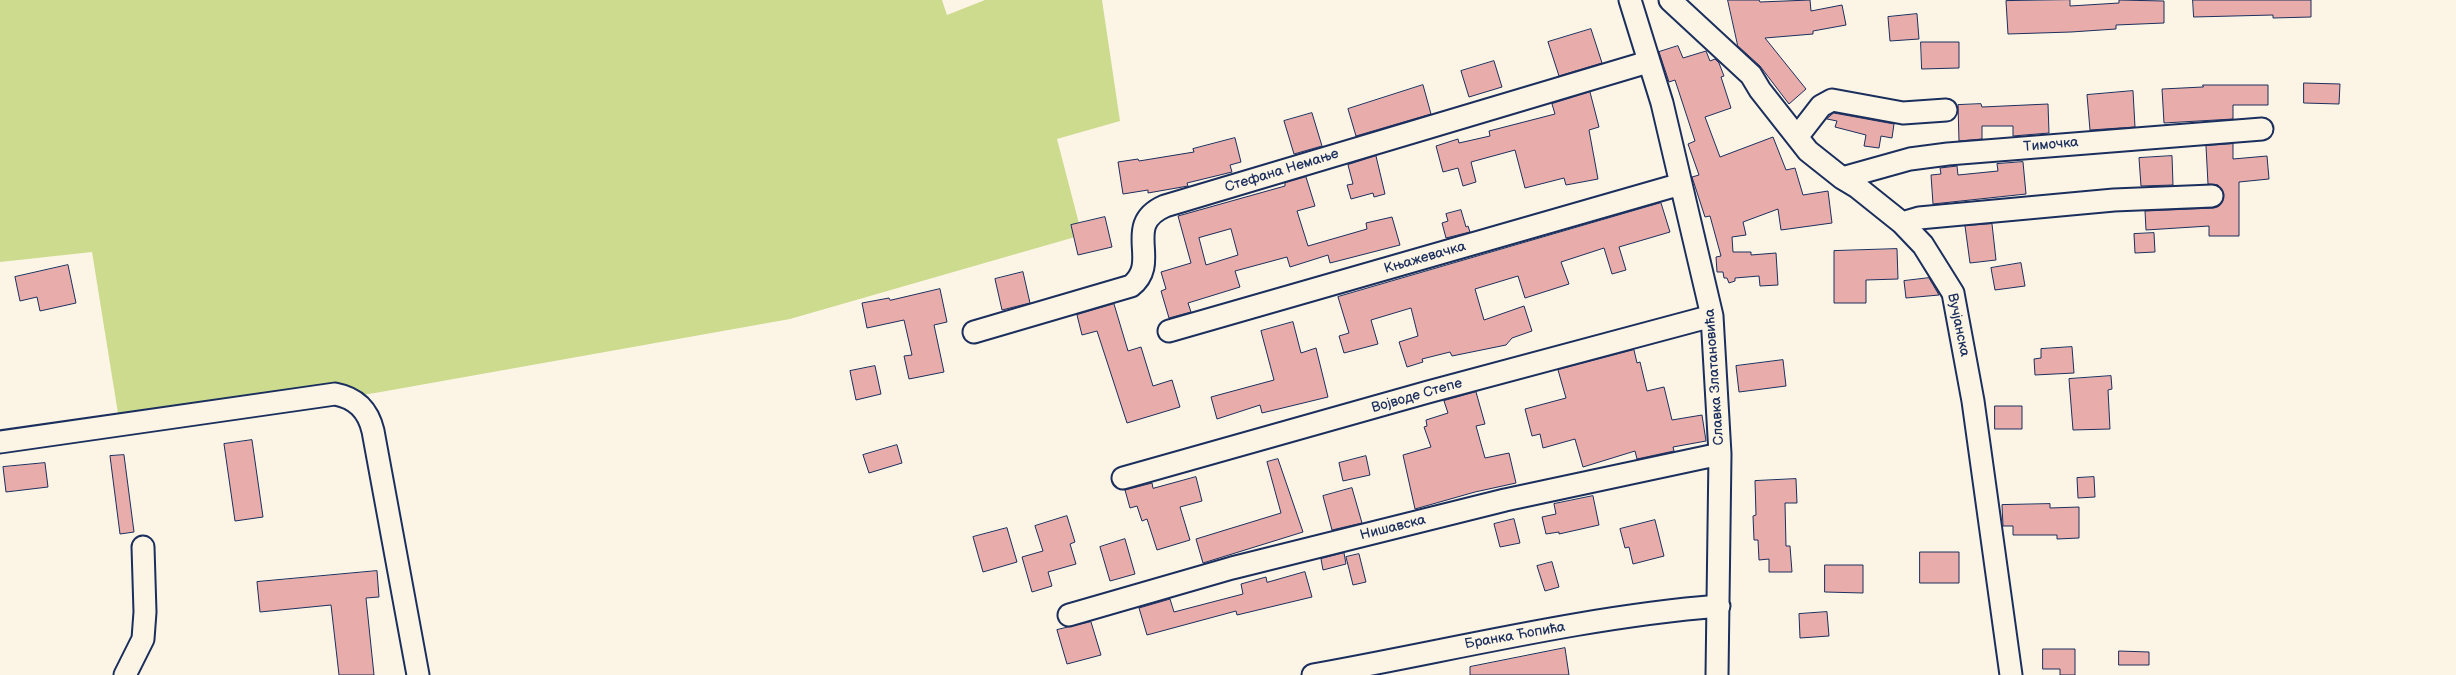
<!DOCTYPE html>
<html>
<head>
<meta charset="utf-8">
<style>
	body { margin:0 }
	canvas { display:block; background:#fcf5e5 }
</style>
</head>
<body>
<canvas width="2456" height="675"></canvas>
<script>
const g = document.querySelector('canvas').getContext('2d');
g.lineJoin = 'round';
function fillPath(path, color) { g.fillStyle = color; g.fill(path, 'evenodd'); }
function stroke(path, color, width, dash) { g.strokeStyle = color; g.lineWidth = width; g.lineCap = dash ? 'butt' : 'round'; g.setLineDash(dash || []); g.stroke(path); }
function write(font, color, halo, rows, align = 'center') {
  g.font = font + ' "Balsamiq Sans",sans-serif'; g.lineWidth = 4.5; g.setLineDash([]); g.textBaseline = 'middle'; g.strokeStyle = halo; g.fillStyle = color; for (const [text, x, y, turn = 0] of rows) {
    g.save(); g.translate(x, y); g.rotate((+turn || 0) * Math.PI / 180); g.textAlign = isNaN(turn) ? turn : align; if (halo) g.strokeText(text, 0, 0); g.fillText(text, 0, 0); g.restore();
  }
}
fillPath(new Path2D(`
	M0,0H942L947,15L985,0H1102L1120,121L1057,139L1082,235L790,319L375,393L121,432L92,252L0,262Z`), '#cddb8f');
const building = new Path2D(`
	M1728,0H1759L1760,2L1810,0L1811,11L1842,5L1846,25L1813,31V34L1765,38L1806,89L1789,104L1760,66L1738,46Z
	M2070,0V6L2119,3V0L2164,1V23L2116,25V29L2071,32L2008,34L2006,1Z
	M2193,0H2311V17L2273,18V15L2194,17Z
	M1917,14L1919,39L1890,41L1888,17Z
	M1591,29L1602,63L1559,76L1548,42Z
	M1921,42H1959V68L1922,69Z
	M1678,46L1683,58L1706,51L1710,61L1715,59L1719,63L1724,76L1721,77L1731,108L1705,117L1720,157L1773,137L1786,170L1795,168L1803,195L1828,191L1832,223L1781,230L1778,209L1743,222L1746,235L1732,237L1733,252H1751V255L1776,253L1778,285L1760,286L1759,276L1735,278V281L1729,283L1727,278H1724L1723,272H1717L1716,257L1721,256L1710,216L1705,217L1692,177L1699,175L1688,144L1695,141L1675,80L1669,82L1659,52Z
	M1494,61L1502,87L1469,97L1461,71Z
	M2304,83L2340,84L2339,104L2304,103Z
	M1423,85L1431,114L1356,136L1348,109Z
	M2203,85H2268V105H2233V119L2164,123L2162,89L2203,87Z
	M2133,91L2135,127L2090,130L2087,95Z
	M1590,92L1599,127L1589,130L1598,179L1566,185L1564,178L1525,188L1515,150L1471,162L1476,182L1463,186L1458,168L1443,172L1436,146L1458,139L1459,143L1490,136L1489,131L1555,114L1552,104Z
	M1981,104L1982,107L2048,104L2049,133L2013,136V126H1982V139L1959,141L1958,105Z
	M1312,113L1322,146L1294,154L1284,121Z
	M1834,113L1894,124L1892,138L1881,136L1879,148L1864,146L1866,135L1835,127L1837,121L1827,119Z
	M1235,138L1241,162L1230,165L1232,172L1187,183L1188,186L1148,193V190L1123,194L1118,162L1138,159L1139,161L1194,152L1193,149Z
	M2233,144V159L2267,156L2269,179L2239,182V236H2209V226L2146,230L2145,211L2213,208L2219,206L2224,195L2218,185L2208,184L2206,146Z
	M1376,156L1385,194L1374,197L1373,193L1351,199L1347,185L1353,184L1348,165Z
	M2172,156L2173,185L2141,186L2139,158Z
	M2023,162L2026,194L1933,204L1931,175L1941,174L1940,168L1957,166L1958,175L1998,171L1997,164Z
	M1306,177L1315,206L1297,211L1308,246L1367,229L1366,223L1392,217L1400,245L1330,263L1328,255L1290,267L1287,257L1235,271L1240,287L1188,303L1191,312L1169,318L1161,291L1166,289L1161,272L1191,263L1178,216L1285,186V183ZM1231,229L1238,255L1206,265L1199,238Z
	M1661,203L1670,232L1619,247L1626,270L1612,274L1604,248L1561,262L1569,284L1525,298L1518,276L1475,289L1484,320L1524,306L1532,331L1512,338L1506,345L1452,356L1450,352L1422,359L1423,362L1407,367L1399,342L1418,336L1411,308L1371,320L1378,344L1344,353L1339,336L1349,333L1338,297Z
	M1461,210L1466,227L1468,226L1470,232L1446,238L1442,223L1448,221L1446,214Z
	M1105,217L1112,247L1078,255L1071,225Z
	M1992,224L1996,260L1970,263L1965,226Z
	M2154,233L2155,252L2135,253L2134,234Z
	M1897,249L1898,279L1866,280V303H1834V251Z
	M2021,263L2025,286L1995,290L1991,268Z
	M68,265L76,303L40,311L37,297L20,301L15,277Z
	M1023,272L1030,303L1002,310L995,279Z
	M1929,278L1939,295L1906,298L1904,281Z
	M940,289L947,322L934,325L944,372L909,379L904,356L912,355L904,320L867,328L862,303L889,298L890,300Z
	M1114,304L1128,351L1141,347L1153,386L1172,380L1180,407L1127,423L1097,331L1082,335L1077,315Z
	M1293,322L1301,353L1316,348L1328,397L1262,413L1260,405L1217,419L1211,397L1274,380L1261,331Z
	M2072,347L2074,373L2035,375L2034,359L2041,358V349Z
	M1634,350L1637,363L1640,362L1647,391L1664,387L1672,420L1702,415L1706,441L1673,447L1674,451L1637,459L1635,451L1583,467L1575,439L1543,448L1540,434L1532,436L1525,409L1566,398L1558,370Z
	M1783,360L1786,386L1739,392L1736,366Z
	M875,366L881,394L856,400L850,371Z
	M2111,376L2112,389L2108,390L2110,429L2073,430L2069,379Z
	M1476,392L1485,424L1476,426L1485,458L1509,453L1516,483L1475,492L1415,509L1403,455L1431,447L1424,427L1427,426L1426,420L1448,413L1444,401Z
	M1995,406H2022V429H1995Z
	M252,440L263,517L235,521L224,444Z
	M897,445L902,463L869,473L863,455Z
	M124,455L134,532L120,534L110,456Z
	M1366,456L1370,475L1343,481L1339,463Z
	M1278,459L1303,532L1203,563L1196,539L1281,513L1267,462Z
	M45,463L48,487L6,492L3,467Z
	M1196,477L1202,501L1180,507L1190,540L1157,550L1147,519L1142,521L1137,506L1130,508L1125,490L1152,483L1153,488Z
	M2094,477L2095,497L2078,498L2077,478Z
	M1796,479L1797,503H1785L1786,546H1790L1792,572H1769V559L1759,560L1758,540H1754L1753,516L1756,515L1755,481Z
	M1352,488L1362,523L1332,530L1323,496Z
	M1593,496L1599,525L1559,534V532L1546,534L1542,517L1556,514L1554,504Z
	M2050,504V508L2079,507V538L2057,539V535H2013V526H2003L2002,505Z
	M1067,516L1075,542L1070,544L1076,564L1048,572L1052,586L1032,592L1022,557L1043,551L1035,526Z
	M1514,519L1520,543L1500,547L1494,524Z
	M1655,520L1664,556L1633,564L1629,547L1625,548L1620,529Z
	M1007,528L1017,562L983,572L973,537Z
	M1125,539L1135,574L1110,581L1100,547Z
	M1920,552H1959V583H1920Z
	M1344,553L1346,564L1323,570L1321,559Z
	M1359,554L1366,582L1353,585L1346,557Z
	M1552,562L1559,587L1545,591L1537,566Z
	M1825,565H1863V593L1825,592Z
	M377,571L379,597L366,598L374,675H339L331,605L260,612L257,582Z
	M1305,572L1312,597L1237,615L1236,611L1147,635L1139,608L1170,599L1174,612L1243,594L1241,584L1266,577L1267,582Z
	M1827,612L1829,636L1800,638L1799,614Z
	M1091,622L1101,655L1067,664L1057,630Z
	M1565,648L1569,675H1470V667Z
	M2043,649H2075V675H2060V669H2043Z
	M2119,651L2149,652V665H2119Z`);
fillPath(building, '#e8acaa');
stroke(building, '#1b2f5e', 1);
const minor = new Path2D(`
	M1630,0L1662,103L1712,316L1720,454L1717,675
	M1670,0L1751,75L1760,90L1808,151L1842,178L1857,187L1902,223L1923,245L1953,293L1973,401L2011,675
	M1797,137L1821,106L1832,100L1903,113L1946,110
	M1842,178L1910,159L1948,154L2262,129
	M1902,223L1919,218L2114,200L2212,196
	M1169,331L1681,184
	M974,332L1131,286C1162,262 1121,225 1165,206L1648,62
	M0,442L335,394C356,398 368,410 373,431L418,675
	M1123,478L1428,392L1712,316
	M1069,615L1232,568L1505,500L1720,454
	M125,675L143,639L145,612L143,547
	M1313,675C1448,651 1582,617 1719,606`);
stroke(minor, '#1b2f5e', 25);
stroke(minor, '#fcf5e5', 21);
write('14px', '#1b2f5e', '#fcf5e5', [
	["Тимочка",2051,145,-5],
	["Стефана Немање",1282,171,-17],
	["Књажевачка",1425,258,-16],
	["Вучјанска",1958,325,78],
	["Славка Златановића",1715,377,-94],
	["Војводе Степе",1417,396,-16],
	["Нишавска",1393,528,-14],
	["Бранка Ћопића",1515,636,-10]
]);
</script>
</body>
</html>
